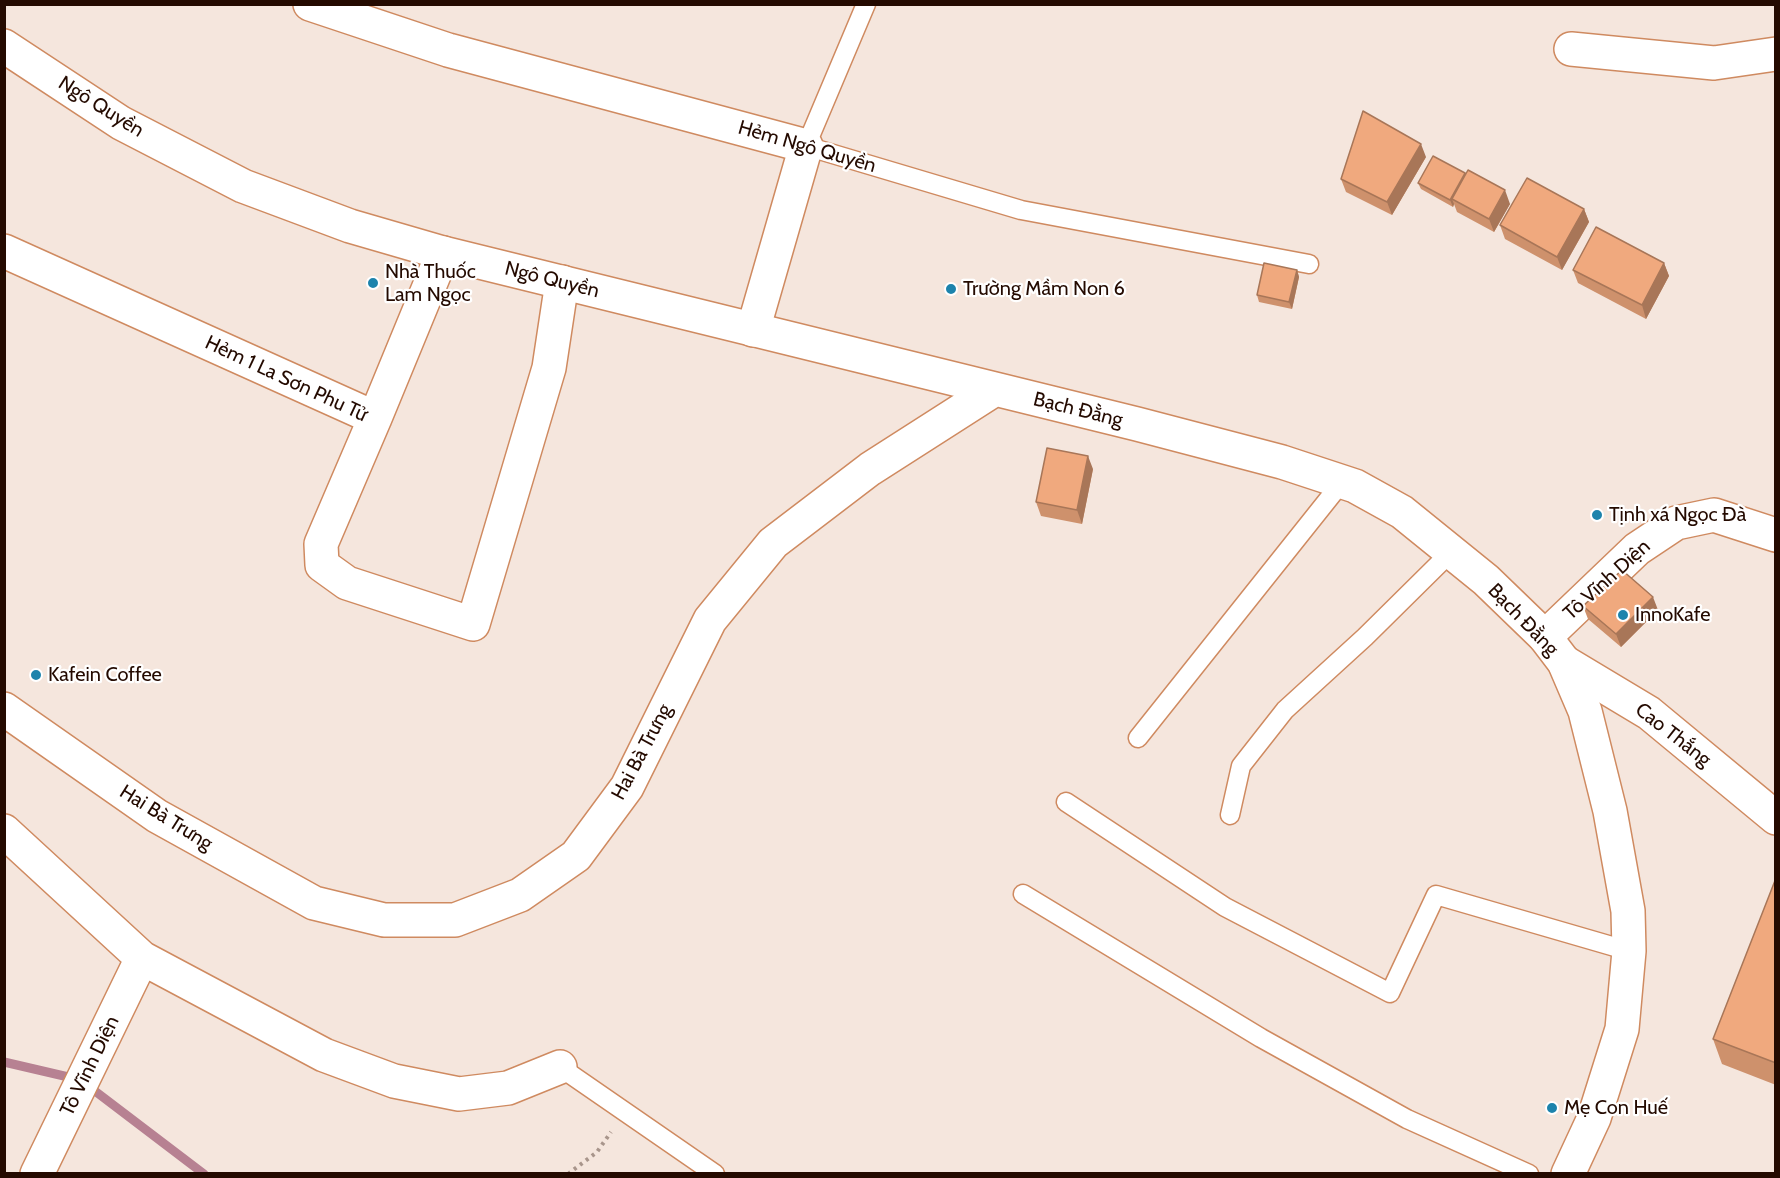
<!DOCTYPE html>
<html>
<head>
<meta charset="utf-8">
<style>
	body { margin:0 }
	#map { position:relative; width:1780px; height:1178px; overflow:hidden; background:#f5e6dd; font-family:Cabin,sans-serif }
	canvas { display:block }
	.frame { position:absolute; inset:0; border:6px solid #240a00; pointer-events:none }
</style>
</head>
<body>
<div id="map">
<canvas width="1780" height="1178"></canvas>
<div class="frame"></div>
</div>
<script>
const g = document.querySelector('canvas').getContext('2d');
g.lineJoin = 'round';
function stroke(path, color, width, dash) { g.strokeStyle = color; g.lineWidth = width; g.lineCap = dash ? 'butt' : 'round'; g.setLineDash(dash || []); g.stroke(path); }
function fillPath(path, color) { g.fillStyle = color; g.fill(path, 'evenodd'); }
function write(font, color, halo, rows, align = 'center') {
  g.font = font + ' Cabin,sans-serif'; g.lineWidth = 4.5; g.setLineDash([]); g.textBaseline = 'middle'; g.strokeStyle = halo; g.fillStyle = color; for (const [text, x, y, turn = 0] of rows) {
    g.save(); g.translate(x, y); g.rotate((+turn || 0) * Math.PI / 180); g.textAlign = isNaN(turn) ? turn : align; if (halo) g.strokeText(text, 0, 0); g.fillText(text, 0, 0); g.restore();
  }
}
stroke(new Path2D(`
	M4,1062L77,1079
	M87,1085L204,1174`), '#b78192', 9);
const service = new Path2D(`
	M866,4L806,146L1021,210L1309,264
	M1138,738L1342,482
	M1066,802L1225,907L1390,993L1436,895L1629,951
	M1230,815L1241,766L1285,710L1365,637L1451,552
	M1023,894L1261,1038L1407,1119L1529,1174
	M560,1067L715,1174`);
const minor = new Path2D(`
	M310,4L448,50L806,146L753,330
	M1571,49L1714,63L1776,54
	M4,251L375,418
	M443,253L375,418L321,544L322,565L347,583L473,624L549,368L562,282
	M1545,637L1637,549L1676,523L1714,515L1776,535
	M1564,662L1649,713L1776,818
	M4,831L142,958L324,1055L394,1081L459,1094L508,1088L560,1067
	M37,1174L142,958`);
const tertiary = new Path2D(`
	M4,46L121,123L243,186L350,226L443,253L1137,424L1282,462L1355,486L1402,512L1486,580L1545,637L1564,662L1585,711L1610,811L1628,911L1629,951L1622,1029L1594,1118L1568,1174
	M4,709L157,816L314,903L384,920H455L520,895L576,856L627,787L710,620L773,543L870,469L995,389`);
stroke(service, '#cf8a60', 21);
stroke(minor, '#cf8a60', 36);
stroke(tertiary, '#cf8a60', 36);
stroke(new Path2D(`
	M568,1174L597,1152L611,1132`), '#a8958b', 4, [3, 4.5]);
stroke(service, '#fff', 18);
stroke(minor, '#fff', 33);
stroke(tertiary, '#fff', 33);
fillPath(new Path2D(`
	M1426,157L1392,215L1346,192L1341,179Z
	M1418,183L1510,204L1494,232L1457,212L1454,204L1453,207L1421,189Z
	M1584,209L1589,222L1562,270L1505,239L1500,225Z
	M1664,263L1669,276L1646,319L1578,283L1573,270Z
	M1297,270L1299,277L1292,309L1259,302L1257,295Z
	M1093,469L1082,524L1041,516L1036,502Z
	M1583,606L1658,610L1621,647L1588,619Z
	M1776,878V1085L1722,1064L1713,1039Z`), '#ce916c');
fillPath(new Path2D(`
	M1421,144L1426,157L1392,215L1387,202Z
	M1465,173L1468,180L1452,199L1454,204L1453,207L1450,200Z
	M1505,190L1510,204L1494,232L1489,219Z
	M1584,209L1589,222L1562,270L1557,257Z
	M1664,263L1669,276L1646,319L1642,305Z
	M1297,270L1299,277L1292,309L1289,302Z
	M1088,456L1093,469L1082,524L1077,510Z
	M1653,597L1658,610L1621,647L1616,634Z`), '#a87658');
const building = new Path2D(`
	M1363,111L1421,144L1387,202L1341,179Z
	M1433,156L1465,173L1450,200L1418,183Z
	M1468,170L1505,190L1489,219L1452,199Z
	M1527,178L1584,209L1557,257L1500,225Z
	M1596,227L1664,263L1642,305L1573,270Z
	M1264,263L1297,270L1289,302L1257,295Z
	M1047,448L1088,456L1077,510L1036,502Z
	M1622,570L1653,597L1616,634L1583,606Z
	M1776,878V1063L1713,1039Z`);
fillPath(building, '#f0a97e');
stroke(building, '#a87658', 1.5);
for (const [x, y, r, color] of [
	[373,283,6,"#1c83ac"],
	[951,289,6,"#1c83ac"],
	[1597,515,6,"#1c83ac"],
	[1623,615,6,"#1c83ac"],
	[36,675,6,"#1c83ac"],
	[1552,1108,6,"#1c83ac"]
]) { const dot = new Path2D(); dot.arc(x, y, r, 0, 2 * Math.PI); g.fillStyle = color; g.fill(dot); stroke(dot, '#fff', 2); }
write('20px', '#240a00', '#fff', [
	["Ngô Quyền",101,107,32],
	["Hẻm Ngô Quyền",807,147,16],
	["Ngô Quyền",552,280,14],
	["Hẻm 1 La Sơn Phu Tử",286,379,25],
	["Bạch Đằng",1078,410,14],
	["Tô Vĩnh Diện",1607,580,-42],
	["Bạch Đằng",1523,620,46],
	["Cao Thắng",1673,735,38],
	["Hai Bà Trưng",642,752,-62],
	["Hai Bà Trưng",166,818,32],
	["Tô Vĩnh Diện",90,1066,-64]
]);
write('20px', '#240a00', '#fff', [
	["Nhà Thuốc",385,272],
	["Lam Ngọc",385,295],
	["Trường Mầm Non 6",963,289],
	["Tịnh xá Ngọc Đà",1609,515],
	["InnoKafe",1635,615],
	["Kafein Coffee",48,675],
	["Mẹ Con Huế",1564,1108]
], 'left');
</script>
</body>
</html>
